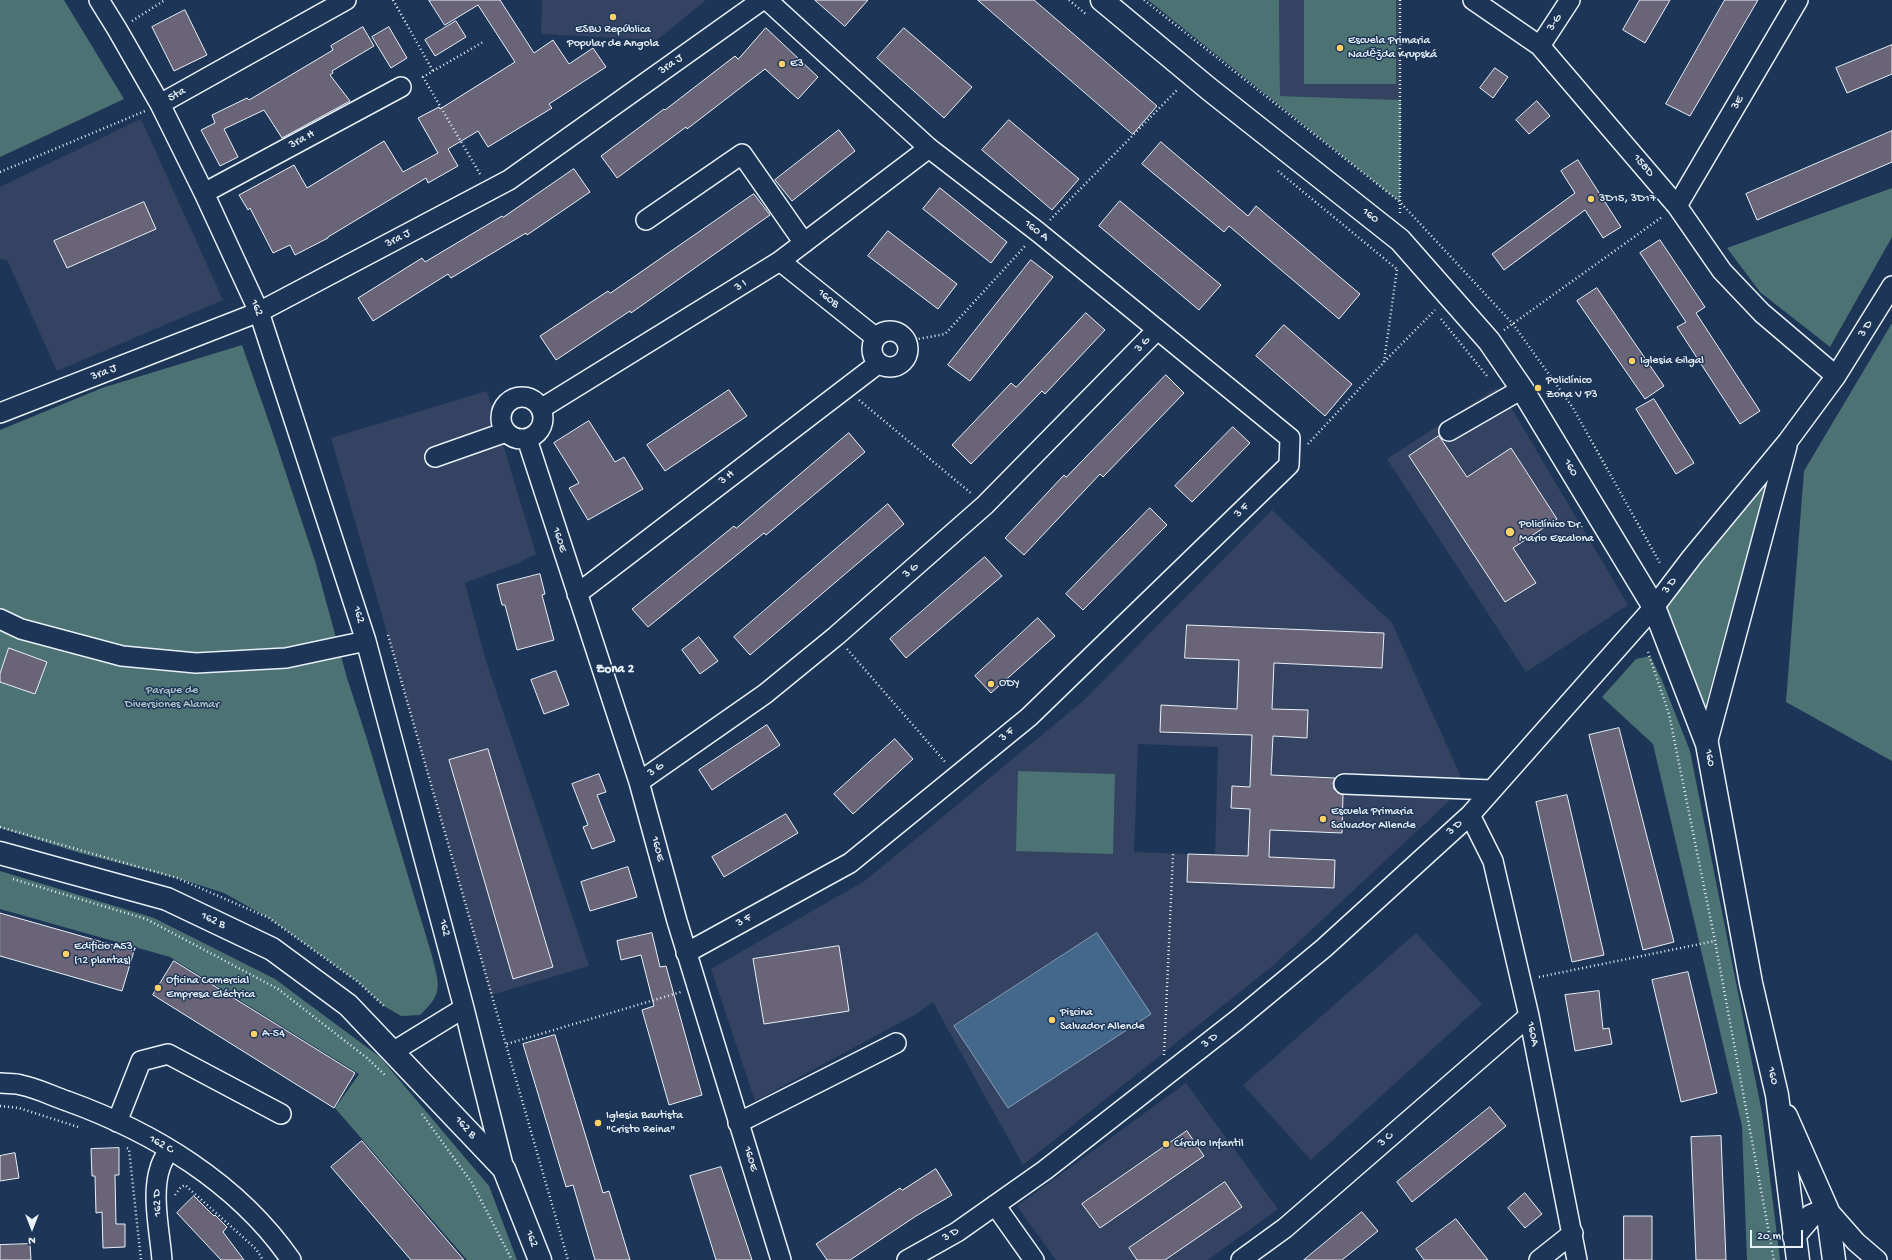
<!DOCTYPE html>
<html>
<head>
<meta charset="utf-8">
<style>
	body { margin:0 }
	#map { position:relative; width:1892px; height:1260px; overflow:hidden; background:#1d3557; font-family:"Gochi Hand",sans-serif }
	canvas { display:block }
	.north { position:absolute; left:12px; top:1208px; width:40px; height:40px; -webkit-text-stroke:3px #1d3557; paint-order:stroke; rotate:180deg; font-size:11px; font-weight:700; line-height:16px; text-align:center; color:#e8f1f8 }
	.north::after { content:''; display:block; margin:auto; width:14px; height:18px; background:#e8f1f8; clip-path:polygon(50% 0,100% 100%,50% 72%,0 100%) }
	.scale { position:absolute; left:1750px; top:1230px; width:53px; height:18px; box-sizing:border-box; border:2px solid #e8f1f8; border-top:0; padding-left:5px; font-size:12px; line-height:14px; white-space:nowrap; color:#e8f1f8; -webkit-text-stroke:3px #1d3557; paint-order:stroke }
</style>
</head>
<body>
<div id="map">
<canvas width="1892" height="1260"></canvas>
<div class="north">N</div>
<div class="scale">20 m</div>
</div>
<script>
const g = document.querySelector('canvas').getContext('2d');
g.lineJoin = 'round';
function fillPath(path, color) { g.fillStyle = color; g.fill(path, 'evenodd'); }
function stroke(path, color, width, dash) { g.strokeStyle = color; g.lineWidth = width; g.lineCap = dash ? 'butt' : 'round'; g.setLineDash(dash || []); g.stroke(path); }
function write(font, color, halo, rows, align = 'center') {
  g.font = font + ' "Gochi Hand",sans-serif'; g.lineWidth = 3; g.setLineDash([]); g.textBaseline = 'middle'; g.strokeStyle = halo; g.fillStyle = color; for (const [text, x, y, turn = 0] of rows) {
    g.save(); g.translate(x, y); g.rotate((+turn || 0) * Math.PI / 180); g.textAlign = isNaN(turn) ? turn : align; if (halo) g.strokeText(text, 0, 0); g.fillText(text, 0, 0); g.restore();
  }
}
fillPath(new Path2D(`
	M542,0H706L657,40L541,34Z
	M1279,0H1401V100L1280,96Z
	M141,119L223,300L57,371L7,260L0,259V187Z
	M1496,388L1506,399L1628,605L1526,672L1387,459Z
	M487,391L536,554L518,563L465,583L485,658L589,966L491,995L331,438Z
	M1272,510L1392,623L1465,786L1275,964L1023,1165L933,1002L916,1014L755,1101L711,969L866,880L1083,701ZM1138,744L1218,747L1215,855L1134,852Z
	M1416,933L1482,1004L1311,1160L1243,1085Z
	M1186,1083L1278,1209L1208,1260H1056L1017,1206Z`), '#344361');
fillPath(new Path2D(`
	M0,0H64L124,99L0,157Z
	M1148,0H1279L1280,96L1401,100L1400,202Z
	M1304,0H1396V84H1304Z
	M1892,188V237L1830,347L1760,292L1727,248Z
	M1892,323V761L1786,702L1804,471Z
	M242,345L270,425L315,561L347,678L367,739L432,956C439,985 444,993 420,1015L401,1016L384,1006L358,982L318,953L269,918L224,893L177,878L80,853L0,828V430L102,388Z
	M1767,483L1705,707L1665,604Z
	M1650,656L1662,680L1690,751L1762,1113L1780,1260H1747L1742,1126L1653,744L1602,697L1636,659Z
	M1018,771L1115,774L1113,854L1016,851Z
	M0,871L154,918L275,979L380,1057L489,1186L517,1260H467L335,1108L359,1074L170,957L0,909Z`), '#4d7273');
const water = new Path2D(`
	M1097,933L1151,1014L1008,1108L954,1026Z`);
fillPath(water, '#44688b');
stroke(water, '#869fb7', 1);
const building = new Path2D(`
	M429,0H500L534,53L553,40L569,64L593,48L606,67L549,104L552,108L488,147L478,131L448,149L458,166L428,183L426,178L328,237V238L295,255L290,245L273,253L250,208L248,210L239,195L294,165L307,188L384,141L403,172L438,153L418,118L439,107L440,109L515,62L478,5L445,25Z
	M815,0H868L845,26Z
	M978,0H1034L1157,106L1133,134Z
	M1640,0H1670L1645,43L1623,30Z
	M1725,0H1758L1690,116L1666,104Z
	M185,10L207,55L174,71L152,27Z
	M456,21L466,37L435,56L425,40Z
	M363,27L374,46L332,71L333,73L330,75L350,101L282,138L264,110L224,129L238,157L220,166L201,130L215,123L212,115L247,98L249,100L333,50L331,46Z
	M389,27L407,58L391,68L372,37Z
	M766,28L818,77L798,99L765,69L687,129L686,127L617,178L601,156L664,109L665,110L735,56L738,59Z
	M904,28L972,87L944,118L877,58Z
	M1892,45V74L1847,93L1836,68Z
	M1495,68L1508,77L1493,98L1480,88Z
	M1537,101L1550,116L1529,134L1516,120Z
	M1009,120L1079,179L1052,210L982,150Z
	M839,130L855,151L792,201L775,180Z
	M1892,131V162L1757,220L1746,194Z
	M1161,142L1248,216L1256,206L1360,294L1339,319L1229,226L1224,232L1142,164Z
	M1578,160L1621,227L1603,238L1585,210L1504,270L1492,254L1575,193L1561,171Z
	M574,169L590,192L527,235L526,233L451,278L448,274L373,321L358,298L422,258L425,262L502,216L503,217Z
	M940,188L1007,242L991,263L923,209Z
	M754,194L770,215L631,313L630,311L556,360L540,336L608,291L610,293Z
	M1120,201L1221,285L1199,310L1099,226Z
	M144,202L156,229L67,268L54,241Z
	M888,231L957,284L938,309L868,256Z
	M1660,240L1705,307L1696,313L1760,411L1740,424L1677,327L1686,322L1640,253Z
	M1031,260L1053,277L970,381L948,365Z
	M1597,288L1664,386L1645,399L1577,301Z
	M1086,313L1105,330L1045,394L1042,391L971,464L952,445L1011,383L1016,387Z
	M1284,325L1352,384L1325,416L1256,356Z
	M1166,375L1184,393L1103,477L1100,474L1024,555L1005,538L1064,475L1066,477Z
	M729,390L747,416L665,471L647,445Z
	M1654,399L1694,463L1676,474L1636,409Z
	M589,421L615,462L624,457L643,489L588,520L569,488L579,483L554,443Z
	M1233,427L1250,443L1192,502L1175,486Z
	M849,433L865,452L766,535L764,533L648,627L632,609L734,526L736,528Z
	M1439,436L1467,477L1511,448L1557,519L1513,548L1536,583L1505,602L1409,456Z
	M888,504L904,524L750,655L734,637Z
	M1150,508L1167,525L1083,610L1066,594Z
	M985,557L1002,576L906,658L890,639Z
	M540,574L545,594L542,595L554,640L517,650L505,605H502L497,585Z
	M1038,618L1055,636L991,693L975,676Z
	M1187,625L1384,633L1382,668L1274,663L1272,709L1308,710L1307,738L1273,736L1271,775L1335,778L1333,783L1334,789L1338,793L1343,795L1342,833L1270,830L1269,857L1335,860L1334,888L1187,882L1188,854L1248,856L1250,809L1231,808L1232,786L1250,787L1252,735L1160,732L1161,705L1237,709L1239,660L1185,658Z
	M699,637L718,661L700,674L682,650Z
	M9,648L47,662L35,694L0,682V674Z
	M556,671L569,705L544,714L531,680Z
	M767,725L780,745L712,790L699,770Z
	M1619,728L1674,942L1643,950L1589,735Z
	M895,739L913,759L853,814L834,794Z
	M488,749L553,967L513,979L449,760Z
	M599,774L606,792L597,795L615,841L592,849L583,827L588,825L572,784Z
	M1567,795L1604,955L1572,962L1536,802Z
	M786,814L798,833L724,877L712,857Z
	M628,867L637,897L590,911L581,882Z
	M0,913L134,951L122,991L0,956Z
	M652,933L660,967L666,966L702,1095L669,1105L642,1010L654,1006L641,955L621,960L617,941Z
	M839,946L849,1011L764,1024L753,959Z
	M174,961L355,1073L334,1108L153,995Z
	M1688,972L1717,1093L1681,1102L1652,980Z
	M1599,991L1603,1029L1609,1028L1612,1044L1575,1051L1565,995Z
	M555,1035L603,1193L609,1191L630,1260H595L573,1185L566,1187L523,1044Z
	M1490,1107L1506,1126L1412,1202L1397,1182Z
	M1187,1131L1204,1156L1100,1228L1082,1204Z
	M1721,1136L1726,1260H1696L1691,1137Z
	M362,1141L464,1260H411L331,1167Z
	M119,1148V1175H115L116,1224H125V1247L103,1248L102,1212L96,1213L95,1176H92L91,1149Z
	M15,1153L19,1178L0,1181V1156Z
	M721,1167L752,1260H716L690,1176Z
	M936,1169L952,1195L916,1216L850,1260H827L816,1244L900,1188L902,1190Z
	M1225,1182L1242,1207L1165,1260H1137L1129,1248Z
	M1525,1193L1542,1214L1525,1228L1508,1208Z
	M194,1196L214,1216L215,1215L227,1227L223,1232L244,1260H221L177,1213Z
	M1362,1212L1378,1231L1342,1260H1304Z
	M1624,1216H1652V1260H1624Z
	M1456,1219L1488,1260H1424L1416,1249Z
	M30,1244L31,1260H0V1245Z`);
fillPath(building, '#6a6478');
stroke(building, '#e8f1f8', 1);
const minor = new Path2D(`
	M99,0L117,29L160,104L204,193L259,312L366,641L464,1008L504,1169
	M1473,0L1540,46L1677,206L1722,271L1762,313L1836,376
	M1540,46L1570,0
	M160,104L346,0
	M204,193L401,87
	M1677,206L1798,0
	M646,220L742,154L804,243
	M780,261L875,337
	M872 349a18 18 0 1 1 36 0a18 18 0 1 1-36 0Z
	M501 418a21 21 0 1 1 42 0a21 21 0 1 1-42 0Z
	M542,408L780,261L929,148
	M0,413L259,312L509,180L762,0
	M1449,431L1522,389
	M527,439L639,782L677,921L781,1260
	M435,457L506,432
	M577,594L879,363
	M0,619L21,629L122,656L196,663L286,658L366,641
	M1707,744L1787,446
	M639,782L765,694L836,636L985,505L1157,330
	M1344,784L1492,790
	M1470,815L1493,861L1529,1016L1577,1260
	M686,953L850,863L1029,717L1289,465L1290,438L1038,232L929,148L767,0
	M394,1051L464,1008
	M0,1083C7,1084 15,1083 21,1085C37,1088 52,1096 67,1101C153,1132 238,1183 291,1260
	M117,1122L141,1061L168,1054L281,1114
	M738,1123L896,1043
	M995,1205L1034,1260
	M1827,1209L1856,1242L1877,1260
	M162,1260C160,1233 151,1194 160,1168C162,1161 166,1155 169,1149
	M907,1260L957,1232L1045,1170L1237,1020L1324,948L1470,815L1654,607L1692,557L1788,441L1836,376L1892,286
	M1241,1260L1285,1228L1529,1016
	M1539,1260L1573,1233`);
const major = new Path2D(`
	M1102,0L1209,89L1400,240L1489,341L1522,389L1654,607L1707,744L1751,983L1777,1095L1798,1260
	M0,853L167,899L272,949L348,1005L504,1169L540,1260
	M1786,1116L1827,1209L1834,1260
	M1794,1236L1811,1216L1827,1209`);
stroke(minor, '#e8f1f8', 22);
stroke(major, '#e8f1f8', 25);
stroke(new Path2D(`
	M393,0L433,71
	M1069,0L1087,15
	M1144,0L1400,202L1513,324L1573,408L1661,565
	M1400,0V215
	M132,21L165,0
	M1278,171L1398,270
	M0,172L145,111
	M480,174L423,77L483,42
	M1050,220L1178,89
	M1441,319L1487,376
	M1504,330L1662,217
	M907,341L945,334L1026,245
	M1384,362L1397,269
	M859,400L972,494
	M1308,444L1384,362L1435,310
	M388,635L568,1260
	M847,649L946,763
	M1648,652L1669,714L1715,941L1774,1260
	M0,827L177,878L269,918L358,982L384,1006
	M13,879L146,919L278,989L367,1058L385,1075
	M1539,977L1715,941
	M507,1044L681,992
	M1164,1055L1173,854
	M0,1106L19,1108L78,1127
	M422,1114L472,1183L512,1260
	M127,1148L129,1149L141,1260
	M175,1195L181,1187L185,1185L256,1249L263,1260`), '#e8f1f8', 2.5, [1, 3]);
stroke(minor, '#1d3557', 19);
stroke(major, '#1d3557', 22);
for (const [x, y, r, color] of [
	[613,17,4,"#ffd166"],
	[1340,48,4,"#ffd166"],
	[782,64,4,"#ffd166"],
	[1591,199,4,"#ffd166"],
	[1632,361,4,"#ffd166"],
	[1538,388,4,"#ffd166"],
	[1510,532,5,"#ffd166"],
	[991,684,4,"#ffd166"],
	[1323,819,4,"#ffd166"],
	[66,954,4,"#ffd166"],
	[158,988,4,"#ffd166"],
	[1052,1020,4,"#ffd166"],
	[254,1034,4,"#ffd166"],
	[598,1123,4,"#ffd166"],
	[1166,1144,4,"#ffd166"]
]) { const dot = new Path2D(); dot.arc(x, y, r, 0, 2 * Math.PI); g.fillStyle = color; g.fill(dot); stroke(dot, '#1d3557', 1.5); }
write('12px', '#e8f1f8', '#1d3557', [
	["3-G",1555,23,-57],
	["3ra J",671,65,-35],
	["5ta",177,95,-29],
	["3E",1738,103,-60],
	["3ra H",302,140,-28],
	["158D",1643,166,49],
	["160",1370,216,38],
	["160 A",1036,231,38],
	["3ra J",398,239,-28],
	["3 I",741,286,-32],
	["160B",828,299,39],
	["162",256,308,67],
	["3 D",1866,329,-58],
	["3 G",1143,345,-46],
	["3ra J",104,373,-21],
	["160",1570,468,60],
	["3 H",727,478,-38],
	["3 F",1242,511,-44],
	["160E",559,540,72],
	["3 G",911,571,-41],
	["3 D",1670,586,-53],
	["162",358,615,72],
	["3 F",1007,735,-39],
	["160",1709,758,79],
	["3 G",656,770,-35],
	["3 D",1455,828,-43],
	["160E",657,849,75],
	["162 B",213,921,25],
	["3 F",744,921,-29],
	["162",444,928,75],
	["160A",1532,1034,79],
	["3 D",1210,1041,-38],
	["160",1772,1076,77],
	["162 B",465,1128,47],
	["3 C",1386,1140,-41],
	["162 C",161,1145,29],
	["160E",750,1159,73],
	["162 D",158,1203,-93],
	["3 D",951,1235,-31],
	["162",531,1239,69]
]);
write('12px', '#e8f1f8', '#1d3557', [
	["ESBU República",613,30,"center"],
	["Popular de Angola",613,44,"center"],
	["Escuela Primaria",1348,41],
	["Naděžda Krupská",1348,55],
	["E3",790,64],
	["3D15, 3D17",1599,199],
	["Iglesia Gilgal",1640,361],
	["Policlínico",1546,381],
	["Zona V P3",1546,395],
	["Policlínico Dr.",1519,525],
	["Mario Escalona",1519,539],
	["ODY",999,684],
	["Escuela Primaria",1331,812],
	["Salvador Allende",1331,826],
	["Edificio A53,",74,947],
	["(12 plantas)",74,961],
	["Oficina Comercial",166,981],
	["Empresa Eléctrica",166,995],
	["Piscina",1060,1013],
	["Salvador Allende",1060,1027],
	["A-54",262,1034],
	["Iglesia Bautista",606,1116],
	["\"Cristo Reina\"",606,1130],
	["Círculo Infantil",1174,1144]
], 'left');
write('12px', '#b2c5c9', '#1d3557', [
	["Parque de",172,691],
	["Diversiones Alamar",172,705]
]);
write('bold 13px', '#e8f1f8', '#1d3557', [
	["Zona 2",615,670]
]);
</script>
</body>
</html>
